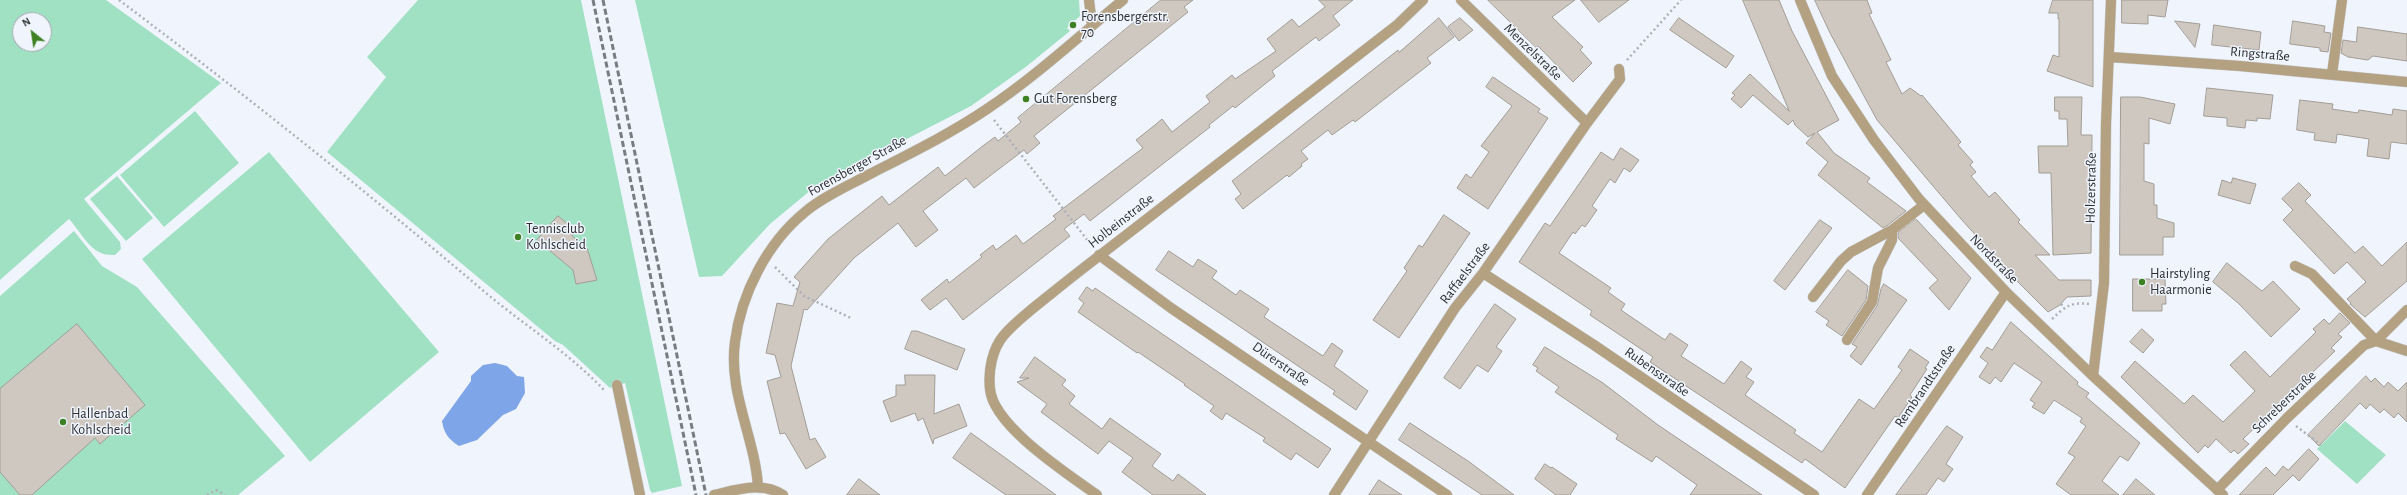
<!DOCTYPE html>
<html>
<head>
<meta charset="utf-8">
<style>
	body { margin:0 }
	#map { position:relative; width:2407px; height:495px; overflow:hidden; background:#f0f5fd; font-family:"Alegreya Sans",sans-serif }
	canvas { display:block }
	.north { position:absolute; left:12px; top:12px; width:40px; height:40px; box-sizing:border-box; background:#f0f5fd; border:1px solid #a2a6ac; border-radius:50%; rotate:330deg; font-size:11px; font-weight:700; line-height:16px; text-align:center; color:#2d2f32 }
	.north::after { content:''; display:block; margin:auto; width:14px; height:18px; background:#3d8123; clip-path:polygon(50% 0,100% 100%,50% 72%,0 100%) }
</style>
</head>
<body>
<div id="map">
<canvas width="2407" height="495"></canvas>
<div class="north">N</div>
</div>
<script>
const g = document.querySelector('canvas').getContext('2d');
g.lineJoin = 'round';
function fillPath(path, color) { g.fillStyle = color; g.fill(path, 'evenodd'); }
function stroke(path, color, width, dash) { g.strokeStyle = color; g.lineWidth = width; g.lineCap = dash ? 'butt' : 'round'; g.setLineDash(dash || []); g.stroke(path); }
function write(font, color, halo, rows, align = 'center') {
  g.font = font + ' "Alegreya Sans",sans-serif'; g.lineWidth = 3; g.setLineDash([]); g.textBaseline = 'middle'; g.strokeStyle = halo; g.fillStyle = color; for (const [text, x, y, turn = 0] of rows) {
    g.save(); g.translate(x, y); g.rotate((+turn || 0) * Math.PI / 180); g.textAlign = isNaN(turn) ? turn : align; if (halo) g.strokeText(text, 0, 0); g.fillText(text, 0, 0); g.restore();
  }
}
fillPath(new Path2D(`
	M0,0H106L221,83L84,199L120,242L121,249L115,255C91,257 83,234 69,219L0,280ZM20,20H44V44H20Z
	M418,0H581L682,486L652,493L650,490L625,383L610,388L563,345L555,341L327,152L386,77L367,57Z
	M635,0H1079L1080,16L1067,28L1070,31L1027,66L971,106L817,185L770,224L722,276L699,277Z
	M195,111L239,163L164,227L120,175Z
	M269,152L439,352L310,462L142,259Z
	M117,176L153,218L126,241L90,199Z
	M74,231L102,266L137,287L285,456L238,495H0V296Z
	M2345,421L2386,455L2357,484L2317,449Z`), '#a1e1c3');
fillPath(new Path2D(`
	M495,363L507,366L517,376L524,377L525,393L516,409L503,415L477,440L459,446C448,439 444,433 442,421L471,381V376L483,365Z`), '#7ea5e8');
const building = new Path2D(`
	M1161,0H1193L1184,7L1188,12L1034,136L1040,143L1027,154L1024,150L974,188L966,178L923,211L938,230L916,247L898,223L854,258L807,310L804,309L791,366L810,440L815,438L826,457L806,469L785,433L780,434L767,381L781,377L775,355L766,353L777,303L793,306L800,282L794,277L828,239L882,196L889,205L938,167L945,176L984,145L995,137L998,141L1021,122L1018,118Z
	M1319,0H1353L1333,16L1340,25L1319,41L1316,37L1272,71L1275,76L1235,108L1233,106L1209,125L1210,127L1090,221L1084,214L1064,229L1070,236L963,320L946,298L930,310L921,300L947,279L949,283L982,257L980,255L993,245L996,250L1016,235L1023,244L1056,219L1053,216L1143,148L1136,140L1155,125L1162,119L1172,132L1210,102L1206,96L1232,75L1235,79L1276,51L1267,39L1292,19L1299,27L1325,7Z
	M1488,0H1575L1552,17L1583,47L1580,50L1592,63L1573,82L1538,46L1537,48Z
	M1581,0H1629L1599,22Z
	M1743,0H1779L1792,31L1839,120L1817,132L1834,153L1870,178L1867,182L1906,211L1888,225L1883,228L1818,175L1828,162L1806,143L1815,133L1808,137L1795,125L1793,120L1788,125L1753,95L1741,108L1731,99L1735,95L1732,93L1750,74L1789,111Z
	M1815,0H1867L1872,13L1869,14L1891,60L1886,62L1902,94L1910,88L1921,96L1922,95L1961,142L1958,145L1973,162L1970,165L1976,172L1971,176L1989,197L1995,192L2020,220L2018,222L2050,255H2035L2059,280H2091V296L2067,297L2060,305L2048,312L2018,282L1961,219L1877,120L1830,33Z
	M2053,0H2093V87L2047,71L2053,55L2059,57V19H2058V13H2049Z
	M2122,0H2168L2165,17L2148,15V24L2122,23Z
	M1439,18L1454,37L1427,58L1431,63L1355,122L1353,120L1332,135L1328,130L1301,151L1308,159L1301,164L1302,166L1289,177L1287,175L1243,209L1235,199L1241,194L1232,181L1398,50L1399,52Z
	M1460,18L1473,30L1459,41L1448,27Z
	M1679,18L1734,56L1726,68L1670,30Z
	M2175,21L2200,24L2195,47Z
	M2293,21L2325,26L2324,32L2331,33L2328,52L2320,51V48L2290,44Z
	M2214,25L2261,32L2259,50L2212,45Z
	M2358,27L2407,34V61L2373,56L2368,60L2348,57L2341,53L2343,40L2356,42Z
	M1493,77L1540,109L1538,112L1548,118L1488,209L1457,188L1466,174L1471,178L1489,152L1481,146L1512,106L1486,87Z
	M2207,88L2273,95L2270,119L2257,118V121L2246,120L2245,128L2227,126V118L2204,116Z
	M2055,97H2082L2081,135H2092L2091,253L2053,255L2051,173H2039L2038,146H2068L2067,119H2059V111H2055Z
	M2121,97H2140L2175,104L2170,124L2149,118V144L2144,143V181L2154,184V205H2157V218L2174,223V237H2163V255H2120Z
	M2300,100L2333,104L2332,109L2358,113L2359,110L2392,115L2393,109L2407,111V144L2391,142L2389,159L2367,156L2369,139L2337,134L2336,143L2314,140L2315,133L2297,130Z
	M1621,148L1639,160L1630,172L1624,168L1615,183L1610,179L1592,206L1597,210L1585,227L1582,225L1575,234L1573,232L1559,253L1611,288L1608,292L1625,304L1621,310L1665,340L1670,333L1688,345L1681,356L1724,384L1741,361L1752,369L1746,377L1754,382L1745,395L1796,430L1794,433L1822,452L1859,399L1874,409L1902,370L1898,367L1910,349L1929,362L1925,368L1927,369L1910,395L1912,397L1898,418L1895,416L1845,488L1805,459L1802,463L1650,362L1653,357L1590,315L1592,311L1519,262L1545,223L1550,226L1601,152L1613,160Z
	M2233,178L2256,184L2250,204L2218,195L2222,180L2231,183Z
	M2299,183L2311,195L2305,201L2355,253L2363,246L2382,266L2407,242V281L2365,317L2350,304L2351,303L2347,299L2366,282L2347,262L2334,274L2283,220L2293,210L2282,199Z
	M1444,215L1470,233L1399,338L1373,320L1407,271L1404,268L1419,245L1422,247Z
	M558,216L576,231L572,236L587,248L597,280L576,284L573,270L537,240Z
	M1916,219L1971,278L1949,310L1929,288L1938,280L1898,238V233Z
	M1820,220L1832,228L1785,290L1774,281Z
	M1169,251L1193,267L1198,259L1217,271L1212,278L1236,295L1240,290L1269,309L1264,317L1323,356L1332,343L1343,351L1334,366L1368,391L1356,410L1333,394L1335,391L1156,270Z
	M2227,263L2262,291L2273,281L2300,309L2271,337L2238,303L2213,282Z
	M1848,270L1868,286L1866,300L1842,336L1826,325L1829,321L1816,312Z
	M2133,279H2165L2166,304H2162V311H2133Z
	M1884,284L1907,300L1861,365L1850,356L1857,347L1852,344L1877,306L1881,289Z
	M1087,287L1093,291L1095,288L1331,449L1318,468L1296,453L1291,460L1263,441L1265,438L1226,413L1222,420L1210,411L1214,406L1184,385L1185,384L1138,352L1137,353L1078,312L1084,303L1079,299Z
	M1495,304L1516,319L1496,347L1502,351L1488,372L1477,365L1460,389L1444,378Z
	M2340,313L2350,323L2338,334L2342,337L2331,348L2335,351L2243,439L2249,444L2238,454L2234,450L2231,453L2216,439L2208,448L2205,445L2198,453L2121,377L2135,361L2184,404L2193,395L2223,422L2255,391L2230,365L2245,351L2270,377L2316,332L2313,329L2324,319L2329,324Z
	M2011,322L2078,382L2077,385L2089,393L2086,397L2140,443L2128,461L2120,456L2102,481L2119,495H2071L2056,484L2075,457L2068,453L2086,426L2080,422L2082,418L2054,400L2044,414L2032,407L2035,403L2030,400L2042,382L2014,363L2001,382L1995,377L1990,384L1979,377L1988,363L1980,357L1987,347L1992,350Z
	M77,324L145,405L100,444L95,438L32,495H20L0,472V389Z
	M2142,329L2154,340L2143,353L2130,342Z
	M912,331H917L965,349L957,370L905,349Z
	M1545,347L1603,383L1658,425L1762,495H1690L1697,485L1656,456L1652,462L1616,439L1618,435L1555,392L1559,387L1536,371L1538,368L1533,365Z
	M1035,357L1066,380L1062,385L1075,396L1069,404L1102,429L1110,418L1161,454L1152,466L1173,481L1178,474L1206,495H1153L1122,472L1133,458L1109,441L1098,454L1041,412L1047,404L1017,382L1029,378H1020Z
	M905,375H935L934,414L959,404L967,426L934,439L933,444L923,418L918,421L915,413L891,422L883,401L896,396V385H905Z
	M2366,376L2371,382L2375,378L2384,387L2388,382L2398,391L2407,382V422L2398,413L2394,418L2384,409L2380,413L2370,404L2366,409L2360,403L2319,446L2308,435Z
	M1410,423L1468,461L1514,495H1482L1399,440Z
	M1947,426L1963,437L1946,464L1953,469L1944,482L1938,478L1926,495H1896Z
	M971,433L1011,462L1056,495H1006L953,458Z
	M2309,449L2319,459L2299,481L2293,475L2273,495H2239L2266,467L2275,476L2283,466L2288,470Z
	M1545,464L1551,468L1552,467L1577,484L1570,495H1556L1535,479Z
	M859,479L880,495H847Z
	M2136,479L2155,495H2123Z
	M1379,480L1402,495H1369Z`);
fillPath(building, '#cfc8c1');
stroke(building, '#a29c95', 1);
const minor = new Path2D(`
	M1089,0L1092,25
	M1461,0L1587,123
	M1800,0L1832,76L1874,140L1919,199L2006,292L2093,376L2223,495
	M2110,57L2240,66L2407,82
	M2332,74L2342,0
	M1099,255L1171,308L1447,495
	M2295,266L2312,274L2376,341L2407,310
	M1483,273L1594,345L1814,495
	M1813,297L1841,261L1851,252L1892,230L1924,205
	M1847,340L1872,302L1878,268L1892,240V230
	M2093,376L2104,283L2106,124L2111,0
	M617,385L640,495
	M758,487C755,437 728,393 735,342C741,294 767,243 805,212C824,196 848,186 870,174C909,154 950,134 987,109C1035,77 1078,37 1123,0
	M2217,490L2287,418L2364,345L2376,341L2407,351
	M714,495C736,490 762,481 783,495
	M1097,495C1068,474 993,426 990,389C988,371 992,349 1004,335C1018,319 1036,306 1052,293C1079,271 1107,250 1134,229C1222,161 1309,93 1397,25L1423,0
	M1334,495L1455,308L1483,273L1587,123L1620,79L1619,69
	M1867,495L2006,292`);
stroke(minor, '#cdd1d8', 11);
stroke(new Path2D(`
	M119,0C244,94 366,191 486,293C524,325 569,353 604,390
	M1627,60L1681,0
	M994,120L1092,246
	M775,267L804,296L851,318
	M2061,304L2064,308
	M2052,319C2066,306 2070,302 2089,304
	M2296,426L2321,445
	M207,495L216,490L225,495`), '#adb1b7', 2.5, [2, 3]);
stroke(minor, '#b3a181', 10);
stroke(new Path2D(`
	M593,0L696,495
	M603,0L706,495`), '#787b80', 3, [6, 3]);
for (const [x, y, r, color] of [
	[1073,25,4,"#3d8123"],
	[1026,99,4,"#3d8123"],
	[518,237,4,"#3d8123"],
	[2142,282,4,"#3d8123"],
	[63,422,4,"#3d8123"]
]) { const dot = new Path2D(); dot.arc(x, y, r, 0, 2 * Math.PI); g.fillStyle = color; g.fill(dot); stroke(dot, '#f0f5fd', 1.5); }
write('14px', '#2d2f32', '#f0f5fd', [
	["Forensbergerstr.",1081,17],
	["70",1081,33],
	["Gut Forensberg",1034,99],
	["Tennisclub",526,229],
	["Kohlscheid",526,245],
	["Hairstyling",2150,274],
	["Haarmonie",2150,290],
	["Hallenbad",71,414],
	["Kohlscheid",71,430]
], 'left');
write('14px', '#2d2f32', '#f0f5fd', [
	["Menzelstraße",1533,52,44],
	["Ringstraße",2260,54,5],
	["Forensberger Straße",857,166,-29],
	["Holzerstraße",2091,188,-89],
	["Holbeinstraße",1121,221,-38],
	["Nordstraße",1994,259,46],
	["Raffaelstraße",1465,273,-53],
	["Dürerstraße",1281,364,35],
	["Rubensstraße",1657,372,35],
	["Rembrandtstraße",1925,386,-56],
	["Schreberstraße",2284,402,-44]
]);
</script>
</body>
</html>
